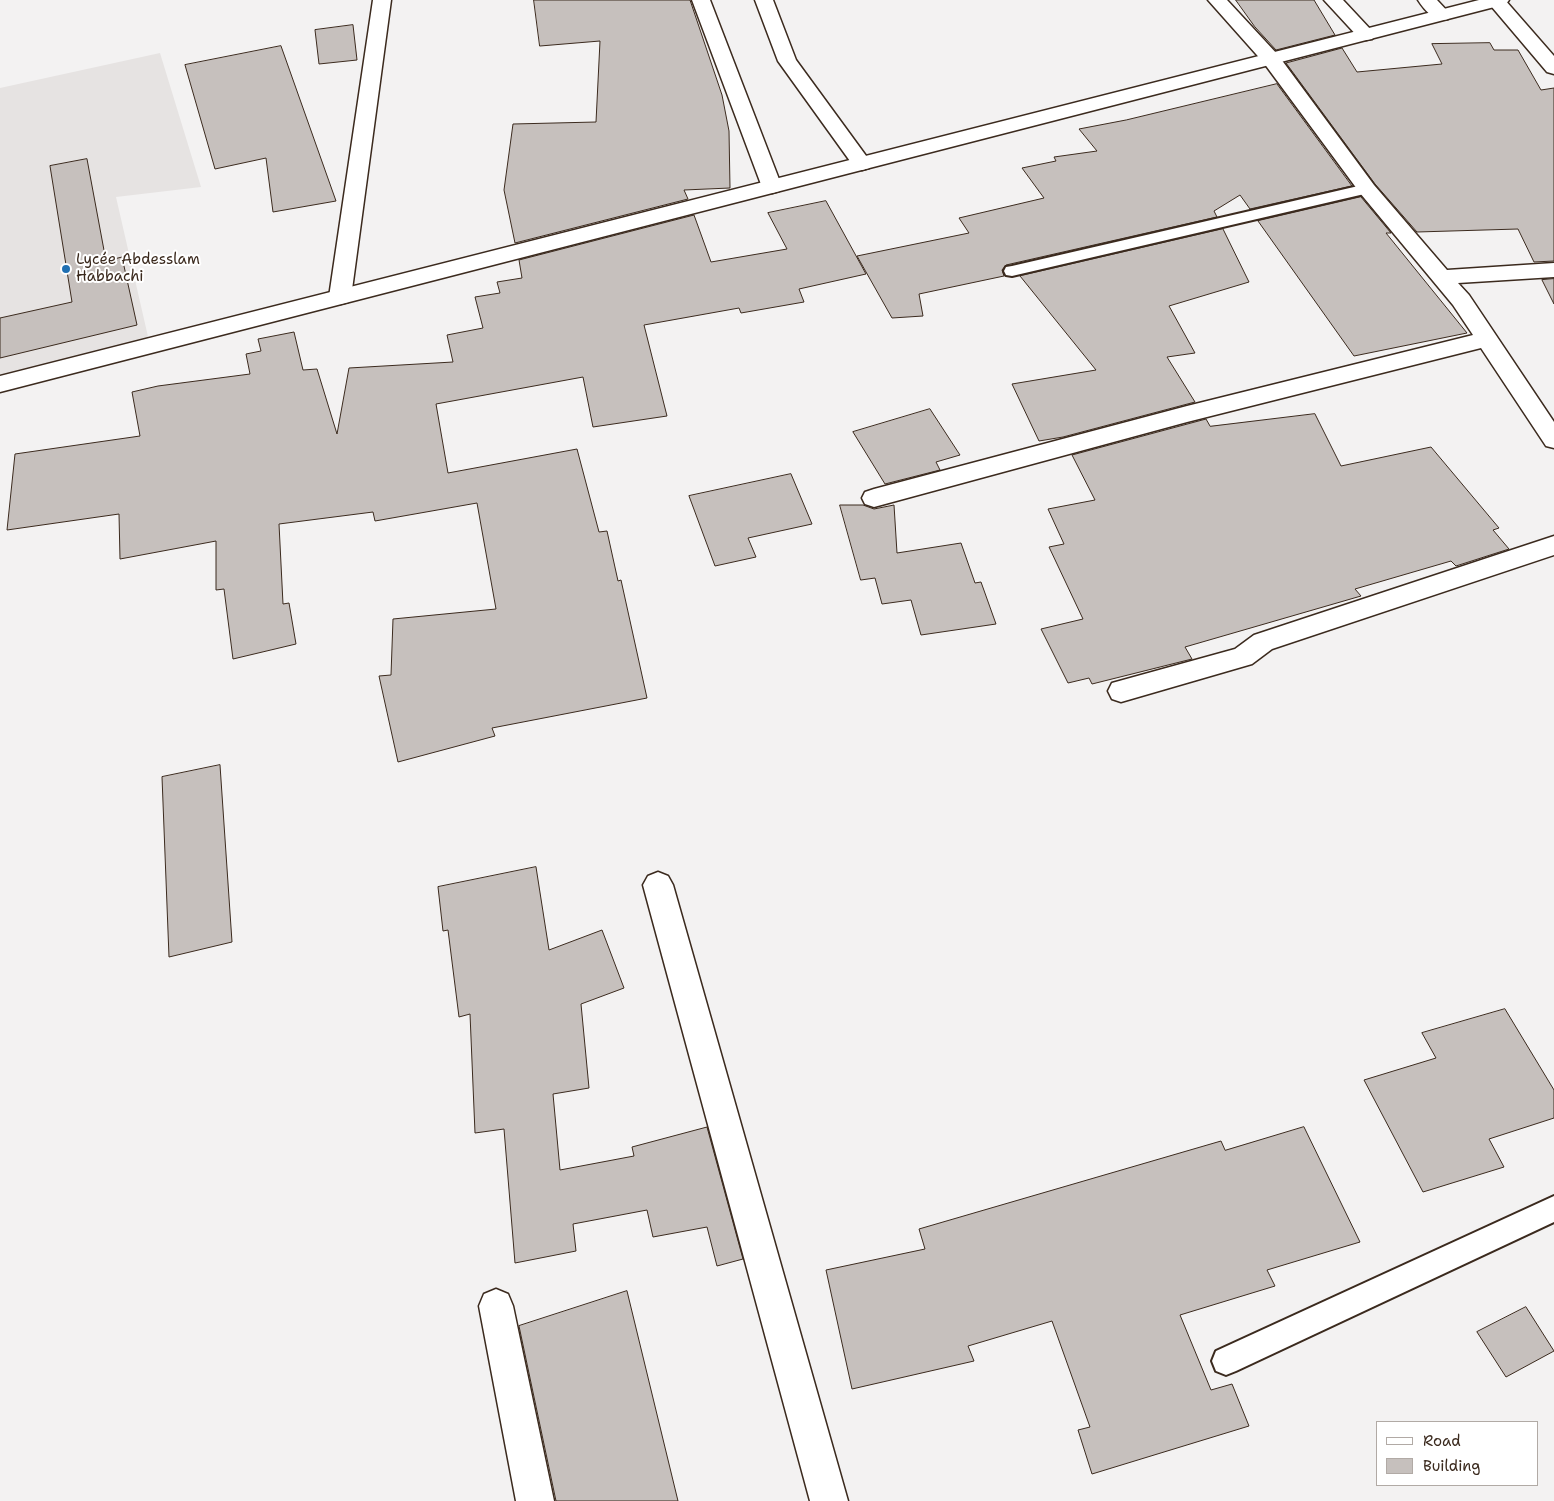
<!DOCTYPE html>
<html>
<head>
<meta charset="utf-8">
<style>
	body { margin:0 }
	#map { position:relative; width:1554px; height:1501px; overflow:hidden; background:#f3f2f2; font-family:"Shantell Sans",sans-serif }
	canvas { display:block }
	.legend { position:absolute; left:1376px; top:1421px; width:162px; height:65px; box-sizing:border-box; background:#fff; border:1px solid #b1aaa5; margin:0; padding:6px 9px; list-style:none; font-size:15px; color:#3b2a1e }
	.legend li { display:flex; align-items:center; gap:10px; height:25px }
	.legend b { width:25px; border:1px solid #b1aaa5 }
</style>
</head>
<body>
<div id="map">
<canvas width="1554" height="1501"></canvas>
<ul class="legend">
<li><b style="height:6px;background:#fff"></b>Road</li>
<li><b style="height:14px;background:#c6c0bd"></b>Building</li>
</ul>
</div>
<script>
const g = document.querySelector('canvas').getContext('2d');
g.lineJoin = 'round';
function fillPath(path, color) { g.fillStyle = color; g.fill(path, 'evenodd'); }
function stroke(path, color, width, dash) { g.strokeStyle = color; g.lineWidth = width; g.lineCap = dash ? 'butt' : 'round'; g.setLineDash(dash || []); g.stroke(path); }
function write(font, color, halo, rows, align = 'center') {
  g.font = font + ' "Shantell Sans",sans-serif'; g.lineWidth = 4; g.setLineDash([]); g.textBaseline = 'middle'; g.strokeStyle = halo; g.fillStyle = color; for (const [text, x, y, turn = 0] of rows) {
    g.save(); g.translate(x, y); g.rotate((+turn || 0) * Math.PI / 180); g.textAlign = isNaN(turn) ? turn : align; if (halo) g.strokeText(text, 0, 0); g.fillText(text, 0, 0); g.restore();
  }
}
fillPath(new Path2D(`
	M160,53L201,187L116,197L149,341L0,377V88Z`), '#e6e3e2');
const building = new Path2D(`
	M534,0H690L722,95L729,131L730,188L684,190L688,199L515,243L504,190L513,124L596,122L600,41L540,46Z
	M1236,0H1314L1335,35L1276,50L1255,27Z
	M353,25L357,60L319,64L315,30Z
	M1490,43L1494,50H1518L1541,90L1554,88V261L1534,262L1518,229L1417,232L1375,184L1286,63L1342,48L1357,72L1442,64L1432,44Z
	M281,46L336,201L273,212L266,158L215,169L185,65Z
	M1277,84L1352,186L1250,209L1240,195L1214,211L1217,217L1006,265L1002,270L1004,276L919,294L923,316L892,318L857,256L969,233L959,218L1044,198L1022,168L1056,161L1054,157L1097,151L1079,129L1126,120Z
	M87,159L106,261L122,257L137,325L0,358V318L72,302L50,166Z
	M1361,197L1391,233H1386L1467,333L1354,356L1258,221Z
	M826,201L866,274L799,289L804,302L741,313L739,308L644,325L667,416L593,427L583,377L436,404L448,473L577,449L599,532L607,531L618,581L621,580L647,698L492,728L495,736L398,762L379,676L391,675L393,619L496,609L477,503L375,521L373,512L279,524L283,604L289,603L296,644L233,659L224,589L216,590V541L120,559L119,514L7,530L15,454L140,436L132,392L158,386L250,374L246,354L261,351L258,339L294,332L303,370L317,369L337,434L349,368L453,362L447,335L483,328L475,297L500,293L497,282L522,278L519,260L694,215L711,262L787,249L768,213Z
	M1223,229L1249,282L1169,306L1195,353L1167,357L1195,402L1063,437L1039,441L1012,384L1096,370L1020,276Z
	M1554,279V304L1542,280Z
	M930,409L960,455L936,462L940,470L885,484L853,432Z
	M1315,414L1341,466L1431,447L1499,528L1493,530L1509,549L1456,566L1451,561L1355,589L1361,596L1185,647L1192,659L1092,684L1089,678L1068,683L1041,629L1083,619L1049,547L1064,544L1048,509L1095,500L1072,455L1206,419L1210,426Z
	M791,474L812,524L748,538L756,557L715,566L689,496Z
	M840,505H863L874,509L894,505L897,553L961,543L975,583L981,582L996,624L921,635L911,600L882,604L875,578L861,580Z
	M220,765L232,942L169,957L162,777Z
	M536,867L549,950L602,930L624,988L581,1004L589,1088L553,1094L560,1170L634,1156L632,1147L707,1127L743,1259L717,1266L707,1227L653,1237L647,1210L573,1224L576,1251L515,1263L504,1129L475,1133L470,1014L459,1017L448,930L443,931L438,887Z
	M1505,1009L1554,1090V1118L1489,1139L1504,1167L1423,1192L1364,1080L1436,1058L1422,1033Z
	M1304,1127L1360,1242L1267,1270L1275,1286L1180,1315L1211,1390L1232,1384L1249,1426L1092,1474L1078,1430L1090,1427L1052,1321L968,1346L974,1361L852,1389L826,1270L925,1249L919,1229L1221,1141L1225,1150Z
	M627,1291L678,1501H556L519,1326Z
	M1526,1307L1554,1351L1506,1377L1477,1332Z`);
fillPath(building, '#c6c0bd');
stroke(building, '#3b2a1e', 1);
const service = new Path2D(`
	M1367,184L1373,186L1375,189L1373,192L1012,276L1006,275L1004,271L1006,267L1012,266Z
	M1554,1196V1222L1236,1371L1226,1375L1216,1371L1212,1361L1216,1351Z`);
const minor = new Path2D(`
	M373,0H391L351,297L348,302L340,304L332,302L329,297Z
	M692,0H710L782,187L779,191L772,193L765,191L762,187Z
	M755,0H773L796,60L872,164L869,168L862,170L855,168L778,61Z
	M1208,0H1227L1278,55L1374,185L1447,270L1554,263V277L1458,283L1469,295L1554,422V448L1546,446L1481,348L1187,422L874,507L865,504L862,498L865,492L874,489L1187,406L1473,335L1453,305L1360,193L1264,63Z
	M1324,0H1343L1372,31L1375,35L1372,39L1366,40L1360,39Z
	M1418,0H1437L1451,15L1448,19C1435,22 1425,11 1418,0Z
	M1486,0H1505L1554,56V74L1547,72Z
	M1554,536V555L1272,649L1252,664L1121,702L1112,699L1108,691L1112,683L1235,649L1254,635Z
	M658,872L668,876L673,885L848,1501H810L643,885L648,876Z
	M496,1289L508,1294L513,1306L554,1501H516L479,1306L484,1294Z`);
const tertiary = new Path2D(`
	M1479,0H1509L1506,4L0,392V376Z`);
stroke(service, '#3b2a1e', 4);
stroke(minor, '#3b2a1e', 3);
stroke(tertiary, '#3b2a1e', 3);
fillPath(service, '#fff');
fillPath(minor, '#fff');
fillPath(tertiary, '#fff');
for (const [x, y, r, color] of [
	[66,269,5,"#1f6fb2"]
]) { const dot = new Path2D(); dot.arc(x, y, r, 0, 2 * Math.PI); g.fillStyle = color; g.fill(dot); stroke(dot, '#fff', 2); }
write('15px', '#3b2a1e', '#fff', [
	["Lycée Abdesslam",76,260],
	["Habbachi",76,277]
], 'left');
</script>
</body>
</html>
